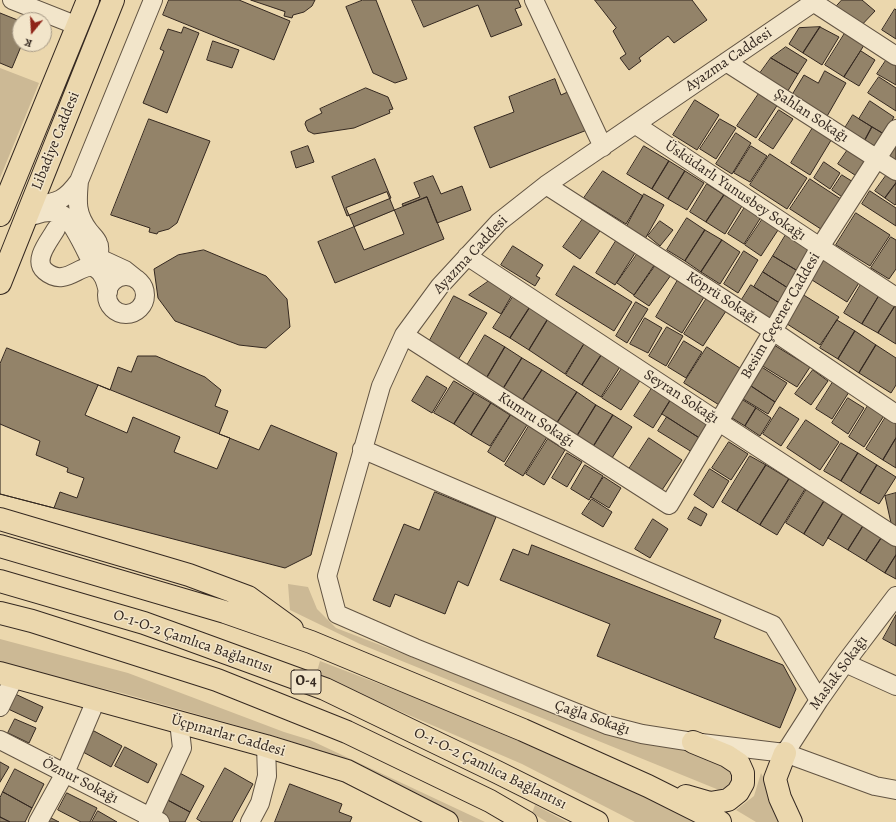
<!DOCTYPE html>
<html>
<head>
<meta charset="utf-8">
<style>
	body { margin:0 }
	#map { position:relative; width:896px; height:822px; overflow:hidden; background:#ebd7ad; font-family:Alegreya,serif }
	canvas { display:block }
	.north { position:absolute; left:12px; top:12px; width:40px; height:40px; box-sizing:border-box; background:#f2e5ca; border:1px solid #a69986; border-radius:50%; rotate:198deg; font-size:11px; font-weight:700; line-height:16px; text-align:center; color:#342820 }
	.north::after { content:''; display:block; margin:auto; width:14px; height:18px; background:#8f2418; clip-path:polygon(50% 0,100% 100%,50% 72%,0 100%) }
</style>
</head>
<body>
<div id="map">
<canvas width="896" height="822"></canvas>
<div class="north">K</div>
</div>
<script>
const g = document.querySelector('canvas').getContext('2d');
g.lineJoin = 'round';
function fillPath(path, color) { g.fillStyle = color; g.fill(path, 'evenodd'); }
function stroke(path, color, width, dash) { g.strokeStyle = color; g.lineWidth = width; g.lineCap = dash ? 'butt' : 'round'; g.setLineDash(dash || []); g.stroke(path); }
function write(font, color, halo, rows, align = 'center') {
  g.font = font + ' Alegreya,serif'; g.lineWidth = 3; g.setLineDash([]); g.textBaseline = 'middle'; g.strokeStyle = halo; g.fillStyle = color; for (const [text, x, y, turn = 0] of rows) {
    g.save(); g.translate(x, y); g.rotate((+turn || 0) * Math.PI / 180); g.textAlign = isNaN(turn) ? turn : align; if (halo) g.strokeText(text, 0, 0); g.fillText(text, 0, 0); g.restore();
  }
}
fillPath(new Path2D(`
	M0,68L39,83L0,178Z
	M288,584L308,587L317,609L336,628L616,736L693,752L727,761L736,774L730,787L719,790L360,644L290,610Z
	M0,639L128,673L284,732L310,740L485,822H463L351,764L281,738L122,693L0,664Z
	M320,661L416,698L642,793L696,822H635L522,764L316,675Z
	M761,773L786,822H756L736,810L754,796Z
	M535,805L567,822H547L532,813Z`), '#ccb995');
const building = new Path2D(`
	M169,0H239L290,21L274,60L163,15Z
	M251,0H315L312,6L304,12L293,15L292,18L284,16L285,12Z
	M363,0H376L407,79L395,83L373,73L346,7Z
	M412,0H518L521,7L515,9L522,25L491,37L478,5L424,27Z
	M595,0H692L707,20L674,43L668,36L639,58L641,61L629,70L620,58L626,54L613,31L616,28Z
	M842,0H862L875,11L858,29L835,8Z
	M895,9L896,10V39L882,30Z
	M0,13L20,21V44H22L12,68L0,63Z
	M184,27L199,33L167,113L143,103L164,51L160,49L168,29L181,33Z
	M820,27L839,37L822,65L803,53Z
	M820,27L803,53L789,44L799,28Z
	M847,30L866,42L844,77L825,65Z
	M213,41L239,50L232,68L207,60Z
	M786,47L807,60L798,74L771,58Z
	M861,51L875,60L859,86L844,77Z
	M771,58L798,74L786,94L758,76Z
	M887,59L896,65V85L877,74Z
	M825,71L846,83L826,118L790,98L804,75L818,83Z
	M879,77L896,88V111L868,93Z
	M555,79L561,95L572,90L587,130L490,168L474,127L514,112L509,97Z
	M366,88L388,97L393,109L389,110L390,113L354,128L314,134L308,131L305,124L306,121L322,113L320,109Z
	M760,92L778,104L756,138L737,126Z
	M695,100L719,115L697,150L673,135Z
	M870,101L894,117L884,134L859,119Z
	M779,110L793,119L773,149L759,140Z
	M853,115L872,127L865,140L845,128Z
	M149,119L210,141L177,223L169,229L158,232L157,234L149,232L150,228L111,215Z
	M720,119L736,128L716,159L700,149Z
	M814,126L833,137L810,175L791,163Z
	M872,127L884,134L876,147L865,140Z
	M736,133L751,143L732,174L716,164Z
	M893,145L896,147V168L884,161Z
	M308,146L314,162L296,168L291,152Z
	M644,146L669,161L652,189L627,174Z
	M751,146L767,156L750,182L734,173Z
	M849,148L871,163L861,179L838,164Z
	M770,154L807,178L787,209L750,185Z
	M375,159L391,198L347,216L332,177Z
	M669,161L685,171L668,199L652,189Z
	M824,162L840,173L830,189L814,178Z
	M603,171L643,196L626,224L584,198Z
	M685,171L704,183L687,210L668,199Z
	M888,173L896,178V183L885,198L875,191Z
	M842,175L858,185L848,201L832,190Z
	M433,176L441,194L462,186L471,210L437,223L427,197L403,206L402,204L420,197L414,183Z
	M810,179L847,203L827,233L790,209Z
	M896,183V204L895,205L885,198Z
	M707,184L724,195L706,222L690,212Z
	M870,191L896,208V226L862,204Z
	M387,192L404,234L364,250L346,208Z
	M644,194L664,205L645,239L626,228Z
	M724,195L742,206L725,234L706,222Z
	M427,197L444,239L335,283L318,242Z
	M747,204L763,214L744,244L728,234Z
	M856,213L890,235L870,266L836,245Z
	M766,214L782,224L761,256L745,245Z
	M585,216L602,228L580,259L563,247Z
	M687,218L705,230L685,261L667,250Z
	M660,221L673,230L660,246L648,236Z
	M705,230L722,240L701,272L685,261Z
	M787,233L815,250L801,273L773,256Z
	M891,237L896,240V269L889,279L871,268Z
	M722,240L740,252L720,284L701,272Z
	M616,241L635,253L615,285L596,273Z
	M513,246L543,265L536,276L540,278L535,286L501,265Z
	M204,250L266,276L287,299L290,327L266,348L239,345L175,321L158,298L154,269L178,255Z
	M744,251L758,260L738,293L724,284Z
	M638,253L655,264L634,295L617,283Z
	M773,256L801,273L791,290L763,272Z
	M827,256L862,278L847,302L812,280Z
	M656,265L671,275L649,306L634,296Z
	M574,266L632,302L614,331L556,295Z
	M763,272L791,290L781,304L754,287Z
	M678,280L704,297L682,333L656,317Z
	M489,281L512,295L501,314L469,295Z
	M863,281L881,292L862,324L844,313Z
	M751,285L781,304L771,320L741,301Z
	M802,294L839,317L820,345L784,322Z
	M454,296L487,313L458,360L429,342Z
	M879,296L895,306L878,333L862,324Z
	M513,297L530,307L510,338L493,328Z
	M707,298L726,311L703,346L684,334Z
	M636,302L648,309L627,343L616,336Z
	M895,306H896V344L878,333Z
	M530,307L548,319L529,350L510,338Z
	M645,318L662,328L648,353L630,344Z
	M548,319L585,342L565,374L529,350Z
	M837,320L855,331L838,359L820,348Z
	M667,327L683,336L666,366L649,356Z
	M855,331L876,345L859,373L838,359Z
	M485,335L505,347L486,379L466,367Z
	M684,341L702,352L686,378L668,367Z
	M585,343L602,354L582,385L566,375Z
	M774,345L810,367L797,387L761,365Z
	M876,345L896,358V385L891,393L859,373Z
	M505,347L522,358L503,389L486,379Z
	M707,347L746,372L724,408L684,383Z
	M7,348L259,450L271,425L337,453L311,555L285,568L0,494V364Z
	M602,354L621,365L601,397L582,385Z
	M138,356H156L205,377L221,390L215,406L228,411L219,434L230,438L217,469L174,452L180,437L133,417L127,433L85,415L98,385L110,390L118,367L131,372Z
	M522,358L542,370L522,401L503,389Z
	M760,366L787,383L775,402L748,384Z
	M623,367L641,379L621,410L602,398Z
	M542,370L577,392L557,423L522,401Z
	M813,370L828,381L811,405L795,394Z
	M427,376L447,388L432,413L412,401Z
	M454,381L474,393L454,424L434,413Z
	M833,382L849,392L832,419L816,409Z
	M748,384L775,402L768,414L740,397Z
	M654,385L673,396L653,428L634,416Z
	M577,392L596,405L577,436L557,423Z
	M474,393L491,403L471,435L454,424Z
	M673,396L711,422L701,439L662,414Z
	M738,397L756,408L745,426L727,415Z
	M848,398L864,408L848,434L832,423Z
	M491,403L510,415L490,446L471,435Z
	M869,404L885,414L864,447L849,437Z
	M596,405L613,415L593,447L577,436Z
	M780,407L799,419L781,446L763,434Z
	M756,408L771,418L760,436L745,426Z
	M511,415L527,425L504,462L488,452Z
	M613,415L632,427L612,458L593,447Z
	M887,415L896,420V438L883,460L866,449Z
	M667,417L701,439L692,452L658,431Z
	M806,420L839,442L820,470L787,448Z
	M0,424L40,441L36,455L68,468L67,472L84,478L77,498L60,492L54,508L0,494Z
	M529,426L547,437L523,476L505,465Z
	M649,438L682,460L662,490L629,469Z
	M896,438V468L883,460Z
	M548,439L565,450L544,485L526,474Z
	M729,442L748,454L731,480L712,468Z
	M841,443L858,453L841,481L824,471Z
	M567,453L582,462L567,487L552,478Z
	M858,453L877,465L860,493L841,481Z
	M750,456L766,465L737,511L722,502Z
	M585,465L603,476L589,500L571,489Z
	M766,465L789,479L760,525L737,511Z
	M877,465L896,477L879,504L860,493Z
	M710,469L729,481L713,508L694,495Z
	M604,477L621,488L609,508L591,497Z
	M789,479L805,489L777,535L760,525Z
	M808,487L826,498L804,534L786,523Z
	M435,492L496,517L468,586L458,581L445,614L395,594L390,607L373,600L404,524L419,530Z
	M896,493V531L893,532L885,496Z
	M826,498L845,510L823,546L804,534Z
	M592,499L612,512L603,527L582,514Z
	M695,507L707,514L701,526L688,519Z
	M845,510L865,523L848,550L828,538Z
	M653,519L668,529L650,558L635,549Z
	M865,523L884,534L866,561L848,550Z
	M884,534L896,541V555L885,573L866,561Z
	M532,545L721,620L714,638L783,665L796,689L780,728L597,656L610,624L500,580L513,549L528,555Z
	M896,555V579L885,573Z
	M896,615V646L883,639Z
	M13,693L43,707L36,722L6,708Z
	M15,719L36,728L29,743L8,733Z
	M94,731L122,746L111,767L83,752Z
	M125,747L157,764L148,783L115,766Z
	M0,762L9,767L0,782Z
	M225,768L253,784L232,822H202L197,819Z
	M15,769L44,784L32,808L3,792Z
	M176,771L204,786L190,812L162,797Z
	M290,784L342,804L339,812L352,817L350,822H275Z
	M3,792L32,808L25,822H10L0,817V798Z
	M67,793L97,808L90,822H81L58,810Z
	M162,797L190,812L185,822H170L153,813Z
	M98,811L117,822H92Z
	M0,817L10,822H0Z
	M49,817L59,822H47Z`);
fillPath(building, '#938369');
stroke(building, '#342820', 1);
const minor = new Path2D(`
	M12,0L78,26
	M534,0L603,147
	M817,0L546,185L499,222L440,286L404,335L381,386L327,576L337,614L415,648L607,725L642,734L693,742L785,753L875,786L896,790
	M813,2L896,56
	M726,62L896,171
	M636,125L820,247L896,297
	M79,181C77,202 76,214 89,231C92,235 97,239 98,243C101,248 98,253 99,258L125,270L135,278
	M546,185L773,331L896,414
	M30,207C56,202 63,203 79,181L153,0
	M35,215C44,212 54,210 63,215C74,223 87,254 94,267
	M56,229C50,240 32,260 45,271C66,289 81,261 95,268C104,273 106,283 108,292
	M467,256L719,422L896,537
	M107 295a19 19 0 1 1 38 0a19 19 0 1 1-38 0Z
	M404,335L669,505L773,331L820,247L896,129
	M362,449L773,625L819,700
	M845,663L896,686
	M0,707L14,678
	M0,740L160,822
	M785,753L819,700L845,663L896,596
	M38,822L65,773L96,700
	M148,822L182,748L179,722
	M250,822L260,803L267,776L266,746`);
const major = new Path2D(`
	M0,215L88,0
	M0,283L113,0
	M0,519L189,575L248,597L292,629
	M0,546L225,612L311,642L523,730L648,786L720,822
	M0,673L266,746L347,771L447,822
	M785,753L775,779L780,798L791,822
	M686,796L710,803L728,800L738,792L743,783V773L739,764L727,756L693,742`);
const highway = new Path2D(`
	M0,581L144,623L325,689L497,772L597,822
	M0,613L32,621L217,680L347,732L490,801L526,822`);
stroke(minor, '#625443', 20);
stroke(major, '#342820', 24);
stroke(highway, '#342820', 24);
stroke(minor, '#f2e5ca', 18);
stroke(major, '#ebd7ad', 22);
stroke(highway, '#ebd7ad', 22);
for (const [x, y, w] of [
	[306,682,30]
]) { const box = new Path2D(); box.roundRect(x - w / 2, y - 12, w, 24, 3); g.fillStyle = '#f2e5ca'; g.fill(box); stroke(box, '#342820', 1); }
write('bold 14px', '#342820', null, [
	["O-4",306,682]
]);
write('15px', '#342820', '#f2e5ca', [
	["Ayazma Caddesi",729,60,-34],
	["Şahlan Sokağı",811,116,33],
	["Libadiye Caddesi",56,141,-68],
	["Üsküdarlı Yunusbey Sokağı",735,191,34],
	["Ayazma Caddesi",471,255,-47],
	["Köprü Sokağı",722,298,33],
	["Besim Çeçener Caddesi",781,316,-60],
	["Seyran Sokağı",681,397,33],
	["Kumru Sokağı",536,420,33],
	["O-1-O-2 Çamlıca Bağlantısı",193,642,19],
	["Maslak Sokağı",839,673,-54],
	["Çağla Sokağı",592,718,19],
	["Üçpınarlar Caddesi",228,736,16],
	["O-1-O-2 Çamlıca Bağlantısı",490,769,26],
	["Öznur Sokağı",80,781,27]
]);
</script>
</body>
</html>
